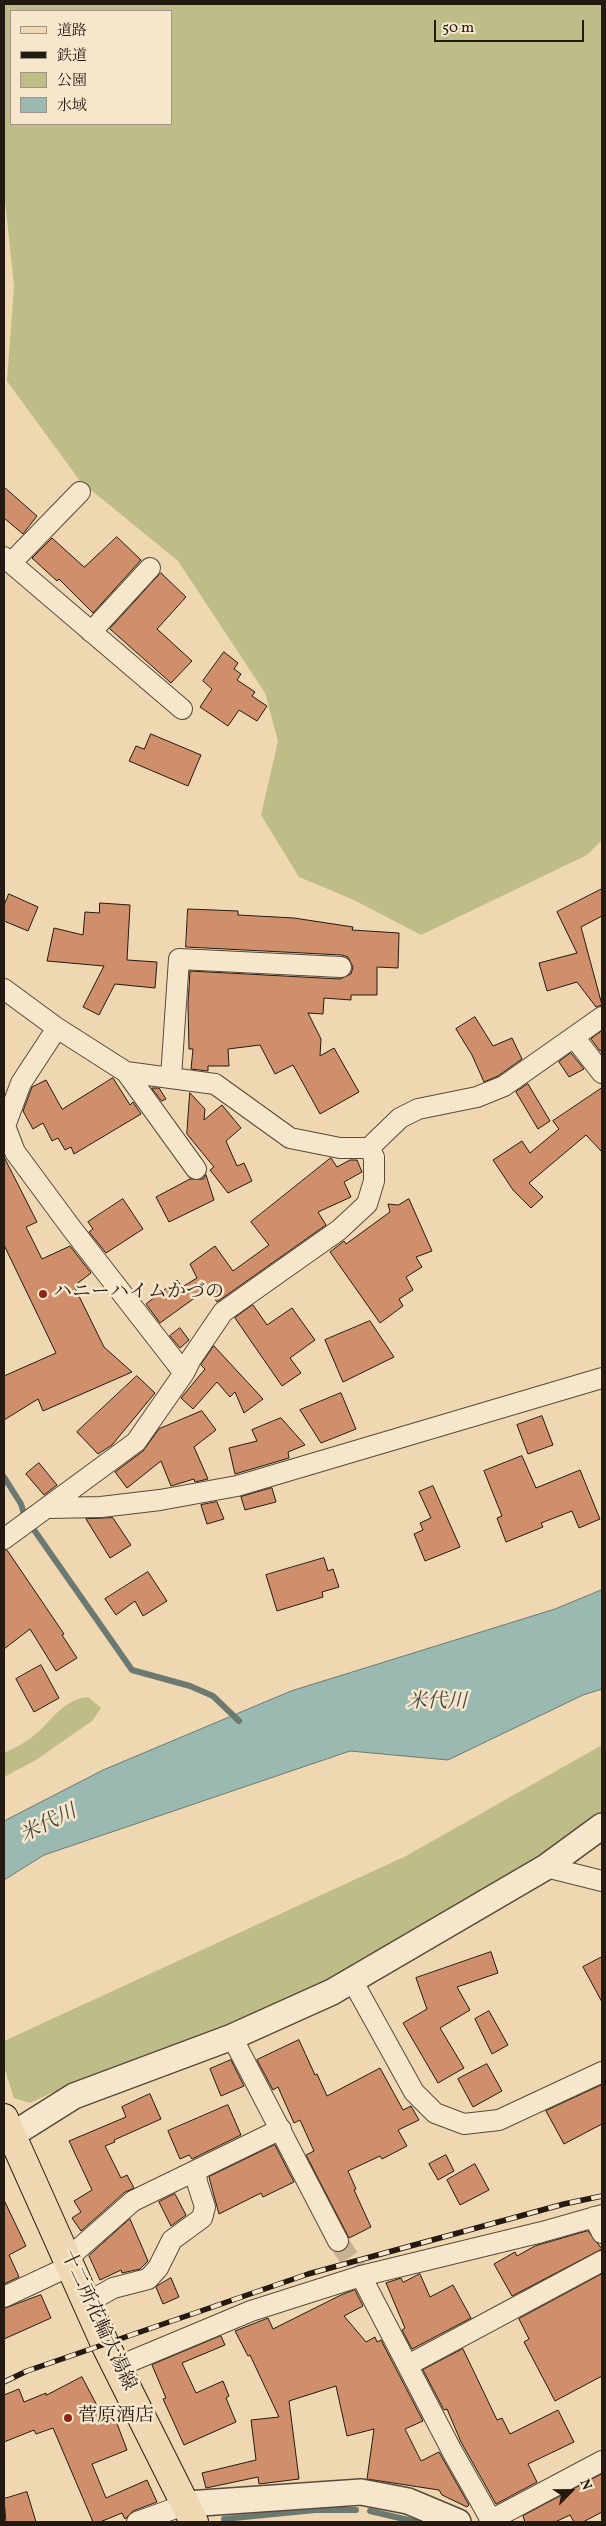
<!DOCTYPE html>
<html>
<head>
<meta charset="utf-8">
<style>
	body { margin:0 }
	#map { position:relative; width:606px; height:2526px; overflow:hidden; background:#efd8b1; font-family:Vollkorn,"Noto Serif JP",serif }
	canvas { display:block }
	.frame { position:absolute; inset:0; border:5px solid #251a12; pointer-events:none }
	.legend { position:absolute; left:10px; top:10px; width:162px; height:115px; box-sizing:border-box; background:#f5e6cc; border:1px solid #a29482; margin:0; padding:6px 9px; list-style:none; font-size:15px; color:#251a12 }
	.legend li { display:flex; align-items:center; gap:10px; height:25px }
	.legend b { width:25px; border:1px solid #a29482 }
	.north { position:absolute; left:546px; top:2466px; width:50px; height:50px; -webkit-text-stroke:4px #f5e6cc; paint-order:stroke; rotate:67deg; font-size:14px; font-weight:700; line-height:20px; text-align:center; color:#251a12 }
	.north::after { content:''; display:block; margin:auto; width:18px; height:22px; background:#251a12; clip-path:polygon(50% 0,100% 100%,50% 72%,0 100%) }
	.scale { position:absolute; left:434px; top:20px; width:150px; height:22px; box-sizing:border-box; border:2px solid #251a12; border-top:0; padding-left:6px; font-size:15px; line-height:18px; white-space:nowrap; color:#251a12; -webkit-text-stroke:4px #f5e6cc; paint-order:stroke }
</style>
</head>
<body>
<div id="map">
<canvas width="606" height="2526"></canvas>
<div class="frame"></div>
<ul class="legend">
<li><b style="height:6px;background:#efd8b1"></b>道路</li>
<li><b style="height:6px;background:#251a12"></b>鉄道</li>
<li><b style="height:14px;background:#bebd88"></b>公園</li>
<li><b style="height:14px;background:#9ab9b1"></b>水域</li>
</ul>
<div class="north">N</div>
<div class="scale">50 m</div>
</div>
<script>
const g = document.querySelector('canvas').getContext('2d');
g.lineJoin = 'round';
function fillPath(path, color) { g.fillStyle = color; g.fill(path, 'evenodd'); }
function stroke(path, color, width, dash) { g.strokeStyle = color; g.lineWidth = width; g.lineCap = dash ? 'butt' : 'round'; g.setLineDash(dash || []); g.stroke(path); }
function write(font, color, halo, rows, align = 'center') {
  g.font = font + ' Vollkorn,"Noto Serif JP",serif'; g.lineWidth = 5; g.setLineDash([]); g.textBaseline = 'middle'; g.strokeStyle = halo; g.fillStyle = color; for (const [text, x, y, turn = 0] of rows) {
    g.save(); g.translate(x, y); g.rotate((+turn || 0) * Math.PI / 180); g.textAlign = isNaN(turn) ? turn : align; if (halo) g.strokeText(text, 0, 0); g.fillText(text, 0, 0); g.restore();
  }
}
fillPath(new Path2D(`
	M4,4H602V840L587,855L421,935L354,900L299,877L261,815L278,741L265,693L178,561L80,481L7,381L14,286L4,191ZM11,11H171V124H11Z
	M88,1697L101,1708L92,1721L36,1760L4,1777V1753C13,1748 23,1744 31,1738C51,1723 61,1700 88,1697Z
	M602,1745V1814C503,1880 401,1945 293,1998C208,2039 115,2062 30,2103L14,2098L4,2067V2041L406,1856Z`), '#bebd88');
const water = new Path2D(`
	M602,1590V1689L583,1695L448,1760L350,1751L44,1855L4,1880V1821L103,1770L291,1691L555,1609Z`);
fillPath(water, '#9ab9b1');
stroke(water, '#6b7971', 1);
stroke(new Path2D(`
	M4,1477L21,1504L25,1517L132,1670L190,1686L213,1696L239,1721
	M370,2511L417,2522
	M224,2519L315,2510H356`), '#6b7971', 6);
const building = new Path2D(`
	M4,487L37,516L23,534L4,518Z
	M117,537L141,560L93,613L59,579L57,581L32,558L52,538L84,567Z
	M161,573L186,597L157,629L192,661L171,683L110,629Z
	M224,652L238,663L234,669L241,674L237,680L255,692L252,696L267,706L257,721L239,710L228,726L200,707L212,689L203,681Z
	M151,734L201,755L188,786L129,761L136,746L144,749Z
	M602,889V916L581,927L602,1005L596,1007L577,982L547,991L539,963L577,953L557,912Z
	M9,894L38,907L28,931L4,921V906Z
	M100,903L130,905L127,960L157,962L155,988L115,984L99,1015L83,1007L104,966L47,961L54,928L83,935L85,912L99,913Z
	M188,909L238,911V915L294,918L353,927L352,930L399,933L398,968L377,967V995H351V1000L324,998L323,1014L308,1013L321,1039L320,1056L334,1048L359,1092L320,1114L293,1065L275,1074L260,1045L228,1049L229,1066H208V1071L191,1069L193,1049H189L188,1004L190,971L340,979L351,974L353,967L348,957L342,955L186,947Z
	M475,1017L493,1046L512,1038L522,1059L498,1076L484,1082L472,1055L456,1029Z
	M602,1031V1050L600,1051L591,1039Z
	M571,1053L584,1069L569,1077L559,1062Z
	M113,1078L130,1105L133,1102L141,1114L74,1154L71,1147L65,1150L58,1138L52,1141L43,1123L33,1129L23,1111L32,1087L46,1080L62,1109Z
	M528,1084L550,1121L538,1129L516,1092Z
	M152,1088H159L166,1099L162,1101Z
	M602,1088V1152L586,1135L529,1183L543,1197L531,1208L513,1190L493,1160L522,1141L530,1153L559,1129L553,1121Z
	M190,1093L205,1109L204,1120L222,1105L241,1128L226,1141L237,1166L244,1163L252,1181L228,1193L210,1170L214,1167L187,1134Z
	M4,1157L37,1222L26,1227L42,1259L70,1246L91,1273L74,1286L104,1347L132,1372L43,1411L38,1399L4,1420V1376L56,1353L4,1245Z
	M331,1158L337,1167L350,1160H357L362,1172L344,1182L351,1197L318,1212L326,1225L217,1302L207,1289L160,1323L146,1304L177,1280L182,1287L197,1278L190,1264L215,1246L233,1271L269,1245L251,1222Z
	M206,1175L214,1200L169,1222L156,1197L190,1179H203Z
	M123,1199L143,1229L106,1253L89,1232L93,1229L88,1222Z
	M409,1199L432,1251L416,1257L422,1267L406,1277L413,1290L399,1299L403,1306L380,1323L330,1252L344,1241L346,1244L390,1212L388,1204L398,1205Z
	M253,1305L267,1325L292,1308L315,1340L290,1358L301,1373L282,1386L235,1318Z
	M370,1321L394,1357L343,1382L325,1340Z
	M180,1328L189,1340L180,1348L170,1336Z
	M214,1346L263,1399L244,1413L235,1392L230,1397L217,1382L193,1409L181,1398L205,1369L201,1365Z
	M137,1376L155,1393L112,1445L98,1454L77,1432Z
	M341,1393L356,1429L321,1443L300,1410Z
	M202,1411L216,1430L194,1447L208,1479L195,1482L194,1479L171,1486L161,1461L127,1488L115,1472L143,1451L159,1429Z
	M542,1416L553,1445L528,1454L517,1425Z
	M281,1418L305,1445L288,1452L289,1458L235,1474L229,1448L257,1441L252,1430Z
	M522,1456L536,1488L580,1470L600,1519L579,1528L572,1511L541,1523L543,1527L506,1542L497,1518L502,1516L484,1471Z
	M39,1463L57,1485L44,1495L26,1474Z
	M433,1486L460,1547L425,1561L414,1534L423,1530L420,1523L431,1518L419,1492Z
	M272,1488L276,1502L245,1510L241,1497Z
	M217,1502L224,1519L207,1524L201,1505Z
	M113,1518L131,1545L110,1558L86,1519Z
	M7,1550L64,1634L62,1635L77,1658L56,1671L30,1629L4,1649V1551Z
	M324,1558L328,1571L333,1569L339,1587L322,1592L323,1597L277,1611L266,1575Z
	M148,1572L167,1601L143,1616L135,1601L116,1615L105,1599Z
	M41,1665L59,1698L34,1712L16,1679Z
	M491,1952L498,1973L457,1987L470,2010L440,2028L464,2068L438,2083L403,2023L427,2009L416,1978Z
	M602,1957V2002L583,1967Z
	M489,2011L508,2045L492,2054L475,2019Z
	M299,2040L315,2075L317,2074L327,2096L380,2068L403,2110L411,2106L419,2120L398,2130L407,2146L382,2159L380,2156L348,2171L356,2189L354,2190L371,2227L349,2238L306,2155L314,2151L300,2120L294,2123L278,2087L273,2090L257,2060Z
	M231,2060L244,2086L221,2096L210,2069Z
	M487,2064L502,2091L473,2107L458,2079Z
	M602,2085V2124L564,2144L546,2111Z
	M150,2094L161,2119L114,2140L115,2142L105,2146L121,2178L127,2175L134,2188L125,2192L81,2231L72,2218L81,2212L74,2201L92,2190L69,2141L126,2117L122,2107Z
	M228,2105L241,2135L192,2159L189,2155L180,2159L168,2131Z
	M275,2145L294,2182L263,2197L261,2193L219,2214L209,2177Z
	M446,2155L454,2171L438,2180L429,2164Z
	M475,2164L489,2190L460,2205L447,2180Z
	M175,2194L186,2215L171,2226L159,2202Z
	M4,2200L26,2246L9,2255L19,2277L4,2284Z
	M130,2219L148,2261L140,2269L122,2273L121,2270L100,2280L89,2256Z
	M588,2231L602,2249L512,2296L494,2264L515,2252L517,2256L535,2246Z
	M420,2274L430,2297L453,2285L471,2318L412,2349L402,2330L405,2328L386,2283L401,2278L403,2282Z
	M602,2274V2376L555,2401L524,2342L529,2339L519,2319Z
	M171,2278L179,2297L163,2304L156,2287Z
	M355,2290L363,2306L344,2316L366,2342L375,2337L377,2342L381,2340L423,2421L405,2429L421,2461L439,2452L469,2505L467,2507L442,2495L439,2490L367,2479L374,2429L347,2436L336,2386L289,2401L299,2479L259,2484L258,2477L206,2488L202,2473L256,2460L251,2420L279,2417L250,2355L248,2356L235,2331L268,2318L273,2329L341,2295Z
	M41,2295L51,2318L4,2339V2309Z
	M221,2336L225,2345L182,2363L196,2393L223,2381L229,2396L226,2398L236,2422L184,2445L163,2399L166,2398L152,2365Z
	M463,2349L497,2420L502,2418L510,2434L558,2410L574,2442L528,2464L537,2482L496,2504L461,2442L447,2409L444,2410L423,2370Z
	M82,2377L103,2417L113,2413L127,2450L92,2464L106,2498L147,2480L157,2502L133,2511L125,2519L122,2513L100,2522H93L53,2428L36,2434L34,2430L4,2442V2395L19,2389L24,2402L46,2393V2395Z
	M602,2474V2512L583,2522H574L570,2515L555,2522H525L523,2516Z
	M27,2492L36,2522H6L4,2499Z`);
fillPath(building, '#cf8f6b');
stroke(building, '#251a12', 1);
stroke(new Path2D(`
	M338,2241L361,2276`), '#c7b291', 20, [20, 10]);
const minor = new Path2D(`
	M4,557L182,709
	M11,563L80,492
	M91,632L150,568
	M4,989L57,1028L126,1072L215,1084L290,1138L340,1148H369L400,1118L418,1109L477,1097L504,1086L602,1017
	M57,1028L21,1083L5,1126L15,1152L72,1229L184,1373
	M574,1037L602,1073
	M126,1072L196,1169
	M171,1077L179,959L341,967
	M47,1508L101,1507L160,1500L237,1486L602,1378
	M4,1539L136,1442L184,1373L191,1359L223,1312L339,1230L367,1204L374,1181V1157L369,1148
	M546,1867L602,1881
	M352,1980L414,2092L435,2113L464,2124L499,2120L602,2072
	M232,2037L338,2241
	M594,2217L602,2233
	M67,2259L133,2201L281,2129
	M361,2276L452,2451L491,2520L489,2522
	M4,2297L70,2266
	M87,2303L113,2288L148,2279L158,2268L172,2240L202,2218L205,2207L197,2182L196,2171
	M408,2365L602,2261
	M117,2367L251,2311L361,2276L542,2232L602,2215
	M491,2520L602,2461
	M137,2522L187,2504`);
const tertiary = new Path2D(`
	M12,2135L74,2096L232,2037L332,1992L546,1867L602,1826
	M187,2504L361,2492L408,2501L458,2522`);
const primary = new Path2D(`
	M4,2118L105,2344L194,2522`);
stroke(minor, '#584a3a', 22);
stroke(tertiary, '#584a3a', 28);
stroke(primary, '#251a12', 30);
stroke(minor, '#f5e6cc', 20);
stroke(tertiary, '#f5e6cc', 25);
stroke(primary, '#efd8b1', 28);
const rail = new Path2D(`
	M4,2382L27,2371L308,2274L564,2204L602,2196`);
stroke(rail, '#251a12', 5.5);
stroke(rail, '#f5e6cc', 4, [11]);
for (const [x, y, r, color] of [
	[43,1294,5,"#8f2418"],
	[68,2418,5,"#8f2418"]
]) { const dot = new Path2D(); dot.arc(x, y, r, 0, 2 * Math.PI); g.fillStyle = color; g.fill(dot); stroke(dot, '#f5e6cc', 2); }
write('19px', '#251a12', '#f5e6cc', [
	["ハニーハイムかづの",53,1294],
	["菅原酒店",78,2418]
], 'left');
write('19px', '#251a12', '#f5e6cc', [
	["十二所花輪大湯線",97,2321,65]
]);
write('italic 20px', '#484a42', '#f5e6cc', [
	["米代川",437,1703],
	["米代川",49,1825,-26]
]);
</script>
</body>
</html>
